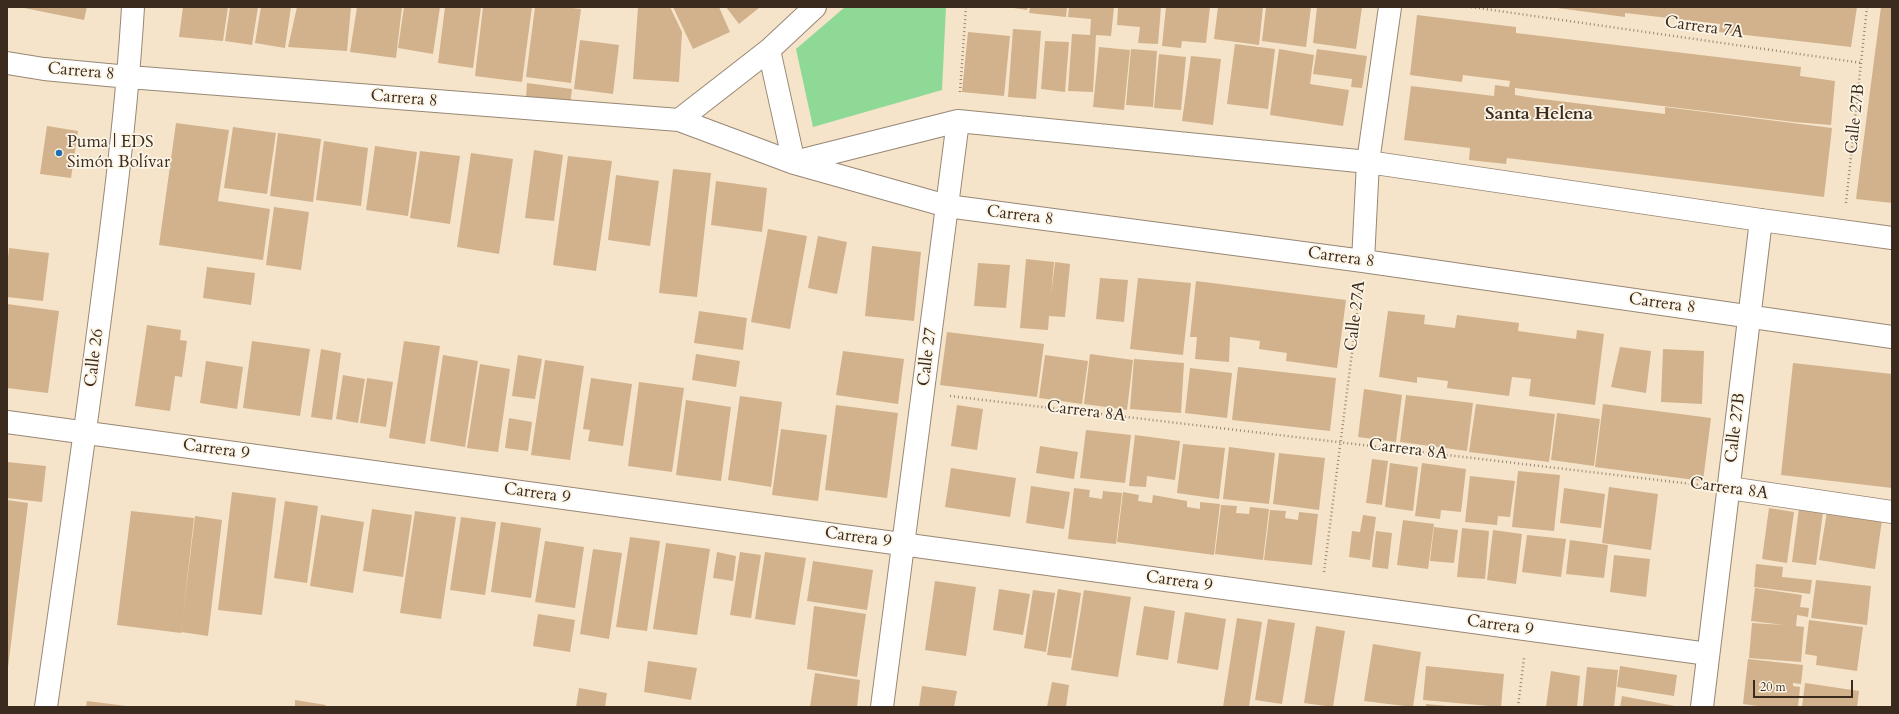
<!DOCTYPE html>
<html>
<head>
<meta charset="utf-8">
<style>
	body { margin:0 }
	#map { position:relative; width:1899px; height:714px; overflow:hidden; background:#f6e4ca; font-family:Cardo,serif }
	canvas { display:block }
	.frame { position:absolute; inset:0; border:8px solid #3b2a1e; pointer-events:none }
	.scale { position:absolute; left:1753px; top:680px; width:100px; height:18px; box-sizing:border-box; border:2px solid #3b2a1e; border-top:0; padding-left:5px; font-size:12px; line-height:14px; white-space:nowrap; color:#3b2a1e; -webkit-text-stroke:3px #fcf5e5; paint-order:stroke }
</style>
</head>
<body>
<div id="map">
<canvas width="1899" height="714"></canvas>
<div class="frame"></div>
<div class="scale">20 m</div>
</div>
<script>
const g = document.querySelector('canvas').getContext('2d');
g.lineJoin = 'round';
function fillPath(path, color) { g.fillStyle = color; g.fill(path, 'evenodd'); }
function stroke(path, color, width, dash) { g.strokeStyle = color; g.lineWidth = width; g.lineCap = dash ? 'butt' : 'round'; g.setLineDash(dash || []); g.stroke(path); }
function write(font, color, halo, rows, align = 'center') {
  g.font = font + ' Cardo,serif'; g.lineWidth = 3.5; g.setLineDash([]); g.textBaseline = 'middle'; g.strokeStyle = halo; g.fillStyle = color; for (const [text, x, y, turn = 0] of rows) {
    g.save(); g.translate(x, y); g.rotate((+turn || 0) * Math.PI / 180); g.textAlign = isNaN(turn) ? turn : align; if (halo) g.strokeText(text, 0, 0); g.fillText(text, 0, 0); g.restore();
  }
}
fillPath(new Path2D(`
	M845,7H946L942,90L813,127L796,49Z`), '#8ed996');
fillPath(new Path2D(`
	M19,7H87L84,20Z
	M183,7H228L223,41L179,37Z
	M230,7H258L252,45L225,41Z
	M261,7H291L285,48L255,43Z
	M297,7H351L347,51L288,47Z
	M357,7H402L396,58L350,52Z
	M404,7H440L433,54L398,48Z
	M445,7H481L473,68L438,63Z
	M483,7H532L522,82L475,76Z
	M535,7H563L581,9L571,83L526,77Z
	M638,7H670L682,32L679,82L633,79Z
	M673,7H719L730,32L693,49Z
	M726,7H760L739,24Z
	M1007,7H1028L1027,10Z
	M1030,7H1067L1066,17L1029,13Z
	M1069,7H1114L1111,36L1096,35L1093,92L1068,91L1072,34L1090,35L1091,19L1068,17Z
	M1118,7H1161L1158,44L1138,43L1140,27L1117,25Z
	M1166,7H1210L1206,43L1182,41L1181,48L1162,46Z
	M1218,7H1263L1259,45L1214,39Z
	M1266,7H1311L1306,47L1262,41Z
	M1317,7H1362L1356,49L1313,43Z
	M1550,7H1857L1851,47L1719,32L1720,24L1625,13V17Z
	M1881,7H1892V203L1856,199Z
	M1417,15L1516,27V33L1801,67L1800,76L1835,81L1831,125L1794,122L1515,88V95L1534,98L1665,114V107L1832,128L1824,197L1507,158L1506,164L1469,160L1470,148L1404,140L1411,86L1494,96L1495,85L1509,87L1510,81L1463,75L1462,82L1410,75Z
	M1013,29L1041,31L1036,99L1008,97Z
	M968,32L1010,36L1004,96L962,92Z
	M580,40L619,45L613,94L574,89Z
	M1045,41L1069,42L1065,92L1041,89Z
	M1235,44L1275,49L1268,109L1227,104Z
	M1099,47L1130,50L1124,110L1093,107Z
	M1131,49L1157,51L1153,107L1126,105Z
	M1279,49L1314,55L1310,84L1349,90L1343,126L1270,115Z
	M1317,49L1367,56L1362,88L1351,87L1352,79L1313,74Z
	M1159,54L1186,57L1181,110L1154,108Z
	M1191,56L1221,59L1213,125L1182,121Z
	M527,83L572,89L570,104L526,98Z
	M176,123L229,130L218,201L270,209L263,260L159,245Z
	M47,126L78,131L71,178L40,174Z
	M233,127L276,133L267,194L224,188Z
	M278,133L321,139L313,202L270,196Z
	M324,141L368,148L361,206L316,200Z
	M375,146L417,152L408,216L366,210Z
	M534,150L563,155L554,221L525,218Z
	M420,151L460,156L450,224L410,218Z
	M471,153L513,159L499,254L457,247Z
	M568,156L612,161L596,271L553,265Z
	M673,169L711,173L697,297L659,293Z
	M616,175L659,181L650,246L608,240Z
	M716,181L767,188L762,232L711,225Z
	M274,207L309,212L301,270L266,265Z
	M768,229L807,236L790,329L751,322Z
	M818,236L847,242L837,294L808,288Z
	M872,246L921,252L914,321L865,316Z
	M9,248L49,253L43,301L7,297V266Z
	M1026,259L1054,262L1051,296L1055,262L1070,264L1065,317L1049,316L1048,330L1020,328Z
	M978,263L1010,265L1006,308L974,306Z
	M207,267L255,273L251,305L203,298Z
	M1100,278L1128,280L1124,322L1096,319Z
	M1138,278L1191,283L1183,355L1130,349Z
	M1196,281L1346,300L1337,368L1286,361L1287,353L1259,349L1260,341L1230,337L1229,362L1195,359L1197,337H1190Z
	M7,304L59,311L48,393L7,388Z
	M699,311L747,318L743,350L694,343Z
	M1388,311L1425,315L1424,324L1455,328L1457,315L1519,323L1518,331L1576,339L1577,330L1604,334L1595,405L1529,396L1531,379L1512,377L1509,396L1447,388L1448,381L1417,377V383L1379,377Z
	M147,325L181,330L180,340L187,341L182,377L175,376L170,411L135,406Z
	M947,332L1044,344L1037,397L940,385Z
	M252,341L310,349L300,416L243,408Z
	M404,341L440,346L425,444L389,438Z
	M1620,347L1651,351L1646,393L1611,387Z
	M321,349L341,353L332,420L311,417Z
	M1663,349L1704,351L1702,404L1661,402Z
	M843,351L904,359L898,404L836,395Z
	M696,354L740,361L736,387L692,380Z
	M1090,354L1133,360L1127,410L1084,404Z
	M443,355L478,361L465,447L430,441Z
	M518,355L542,359L535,399L512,396Z
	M1045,355L1088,361L1082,404L1039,398Z
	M1134,359L1184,363L1181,413L1130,409Z
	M545,360L584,366L570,460L531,455Z
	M206,361L243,367L237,409L200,403Z
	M1793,363L1892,374V488L1781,475Z
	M480,364L510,369L498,452L467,448Z
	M1238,367L1336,378L1330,431L1232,420Z
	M1190,368L1232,373L1227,418L1185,413Z
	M343,375L365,379L358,423L336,419Z
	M367,378L393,382L386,427L360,423Z
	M591,378L632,384L623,446L588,441L590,430L583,429Z
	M639,382L684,388L672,472L628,466Z
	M1364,389L1402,395L1396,442L1358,437Z
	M1406,395L1473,403L1467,451L1400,442Z
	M740,396L782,402L771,487L728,480Z
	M686,400L731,407L721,481L676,475Z
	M1476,404L1555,414L1549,462L1469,452Z
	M1603,404L1711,418L1703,481L1595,467Z
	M836,405L898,413L887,498L825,490Z
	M957,405L983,409L977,450L951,446Z
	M1557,413L1600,419L1594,466L1551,460Z
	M509,418L532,422L528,451L505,448Z
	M781,429L827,435L818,501L772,495Z
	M1086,430L1131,435L1125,483L1080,478Z
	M1135,435L1180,441L1175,480L1147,476L1146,487L1129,486Z
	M1183,444L1225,448L1219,499L1177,493Z
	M1040,446L1078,452L1074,479L1036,473Z
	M1229,447L1275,453L1269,504L1223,499Z
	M1279,453L1325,458L1319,510L1273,504Z
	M1372,459L1388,461L1382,505L1366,503Z
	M7,462L46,466L42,502L7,498Z
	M1390,463L1418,467L1413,511L1385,507Z
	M1422,463L1466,469L1461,512L1441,510L1440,519L1415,516Z
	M951,468L1016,478L1010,517L945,507Z
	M1518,471L1560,475L1554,531L1512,527Z
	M1470,476L1515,481L1510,517L1498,516L1497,525L1465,522Z
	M1031,486L1070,492L1064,529L1026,523Z
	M1609,487L1658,494L1651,550L1602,543Z
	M1074,488L1090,490L1089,497L1102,499L1103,491L1122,493L1116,544L1068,539Z
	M1564,488L1605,494L1601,528L1560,523Z
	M232,492L276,498L262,615L218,610Z
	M1123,492L1139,495L1138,501L1152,503L1153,495L1187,501V507L1200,509V502L1220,504L1214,555L1117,542Z
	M7,500L28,503L8,668H7Z
	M285,501L318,506L307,583L274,578Z
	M1221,505L1237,506L1236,513L1249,514L1250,507L1269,509L1263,560L1215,554Z
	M1769,508L1794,512L1787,563L1762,559Z
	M1799,508L1823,512L1816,565L1792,562Z
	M372,509L412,515L403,577L363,571Z
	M1270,510L1286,511L1285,518L1298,520L1299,512L1318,514L1312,565L1264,560Z
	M131,511L194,518L181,633L117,625Z
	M415,511L456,517L441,619L400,613Z
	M1827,512L1882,520L1875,569L1819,560Z
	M321,515L364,522L353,593L310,586Z
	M1363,515L1376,517L1370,560L1349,557L1352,531L1360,532Z
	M195,516L222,520L208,636L181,632Z
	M461,517L496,522L485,595L450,590Z
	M1403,520L1434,524L1428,569L1397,565Z
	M501,522L541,528L531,598L491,592Z
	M1434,527L1458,530L1454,563L1430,561Z
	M1462,528L1489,531L1485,579L1457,577Z
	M1493,530L1522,534L1516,584L1487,580Z
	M1376,531L1392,533L1388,569L1372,567Z
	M1527,535L1566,539L1561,577L1522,572Z
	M630,537L660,541L647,631L616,627Z
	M1570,540L1608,545L1604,578L1566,574Z
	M545,541L584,547L575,608L535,602Z
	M666,543L710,549L697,635L653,629Z
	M593,549L622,553L609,639L580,634Z
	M717,552L736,556L733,581L713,578Z
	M740,552L761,555L751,618L730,615Z
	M765,552L806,558L795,625L755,619Z
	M1614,555L1650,559L1646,597L1610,592Z
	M813,561L873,570L867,610L807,601Z
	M1756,564L1783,567L1782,577L1812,580L1810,594L1754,587Z
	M1816,580L1871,586L1867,625L1811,618Z
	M935,581L976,587L966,656L925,650Z
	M1755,588L1802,595L1800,607L1809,608L1808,617L1797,615L1796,626L1804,627L1801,662L1749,658L1752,623L1784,625L1751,621Z
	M999,589L1030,594L1023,635L993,630Z
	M1058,589L1081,593L1071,658L1047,655Z
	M1033,590L1055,593L1046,652L1024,648Z
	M1084,590L1131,597L1118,677L1071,670Z
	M814,606L866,614L857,677L807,669Z
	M1144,606L1175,611L1168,660L1136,655Z
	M1185,612L1226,619L1218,670L1177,663Z
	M538,614L575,620L570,652L533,646Z
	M1237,618L1262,622L1249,707H1223Z
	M1268,619L1295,623L1282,704L1255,700Z
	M1809,620L1863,627L1857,671L1816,665L1817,656L1805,654Z
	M1316,626L1345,631L1333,707L1304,703Z
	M1373,644L1421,652L1413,707L1364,701Z
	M1748,659L1803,665L1801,684L1793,683V686L1800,687L1798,707H1765L1743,704Z
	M648,661L697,668L691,700L644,692Z
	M1426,666L1504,674L1501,707L1423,700Z
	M1620,666L1677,675L1674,696L1617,687Z
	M1587,667L1618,670L1614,707H1583Z
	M1551,671L1580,676L1577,707H1546Z
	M815,673L860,680L857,707H810Z
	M1052,682L1069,685L1066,707H1047Z
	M1805,683L1859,691L1857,707H1802Z
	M922,686L957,691L954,707H919Z
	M579,688L607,693L605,707H576Z
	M1622,696L1675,706V707H1620Z
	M295,700L326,705L325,707H295Z
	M87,701L126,706V707H86Z
	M1426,704L1447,706V707H1426Z`), '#d1b28c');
const minor = new Path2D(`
	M769,50L794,163
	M7,63L44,69L129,77L679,120L794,163L947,206L1363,261L1892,337
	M679,120L769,50L815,7
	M795,162L958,121L1368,162L1761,220L1892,238
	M1363,261L1368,162L1390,7
	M7,422L1708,654
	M1729,488L1892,512
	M46,707C65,575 84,443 101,310C114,209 127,108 133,7
	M882,707L958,121
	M1702,707L1761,220`);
stroke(minor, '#988774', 24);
stroke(new Path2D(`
	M1471,7L1862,63
	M960,92L966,7
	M1846,203L1867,7
	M950,396L1700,485
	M1324,572L1360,290
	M1518,707L1524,658`), '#988774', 2.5, [1, 3]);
stroke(minor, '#fff', 22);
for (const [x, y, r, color] of [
	[59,153,4,"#1f6fb2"]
]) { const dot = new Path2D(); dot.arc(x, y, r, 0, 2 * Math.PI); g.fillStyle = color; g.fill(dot); stroke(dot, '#fcf5e5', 1.5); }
write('17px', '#3b2a1e', '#fcf5e5', [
	["Carrera 7A",1704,28,8],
	["Carrera 8",81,72,5],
	["Carrera 8",404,99,5],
	["Calle 27B",1856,119,-84],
	["Carrera 8",1020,216,7],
	["Carrera 8",1341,258,8],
	["Carrera 8",1662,304,8],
	["Calle 27A",1356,316,-83],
	["Calle 27",928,357,-83],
	["Calle 26",95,358,-83],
	["Carrera 8A",1086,412,7],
	["Calle 27B",1736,428,-83],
	["Carrera 9",216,450,8],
	["Carrera 8A",1408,450,7],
	["Carrera 8A",1729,489,8],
	["Carrera 9",537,494,8],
	["Carrera 9",858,538,8],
	["Carrera 9",1179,582,8],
	["Carrera 9",1500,626,8]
]);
write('17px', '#3b2a1e', '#fcf5e5', [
	["Puma | EDS",67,143],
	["Simón Bolívar",67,163]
], 'left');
write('bold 18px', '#3b2a1e', '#fcf5e5', [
	["Santa Helena",1539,115]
]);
</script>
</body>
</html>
